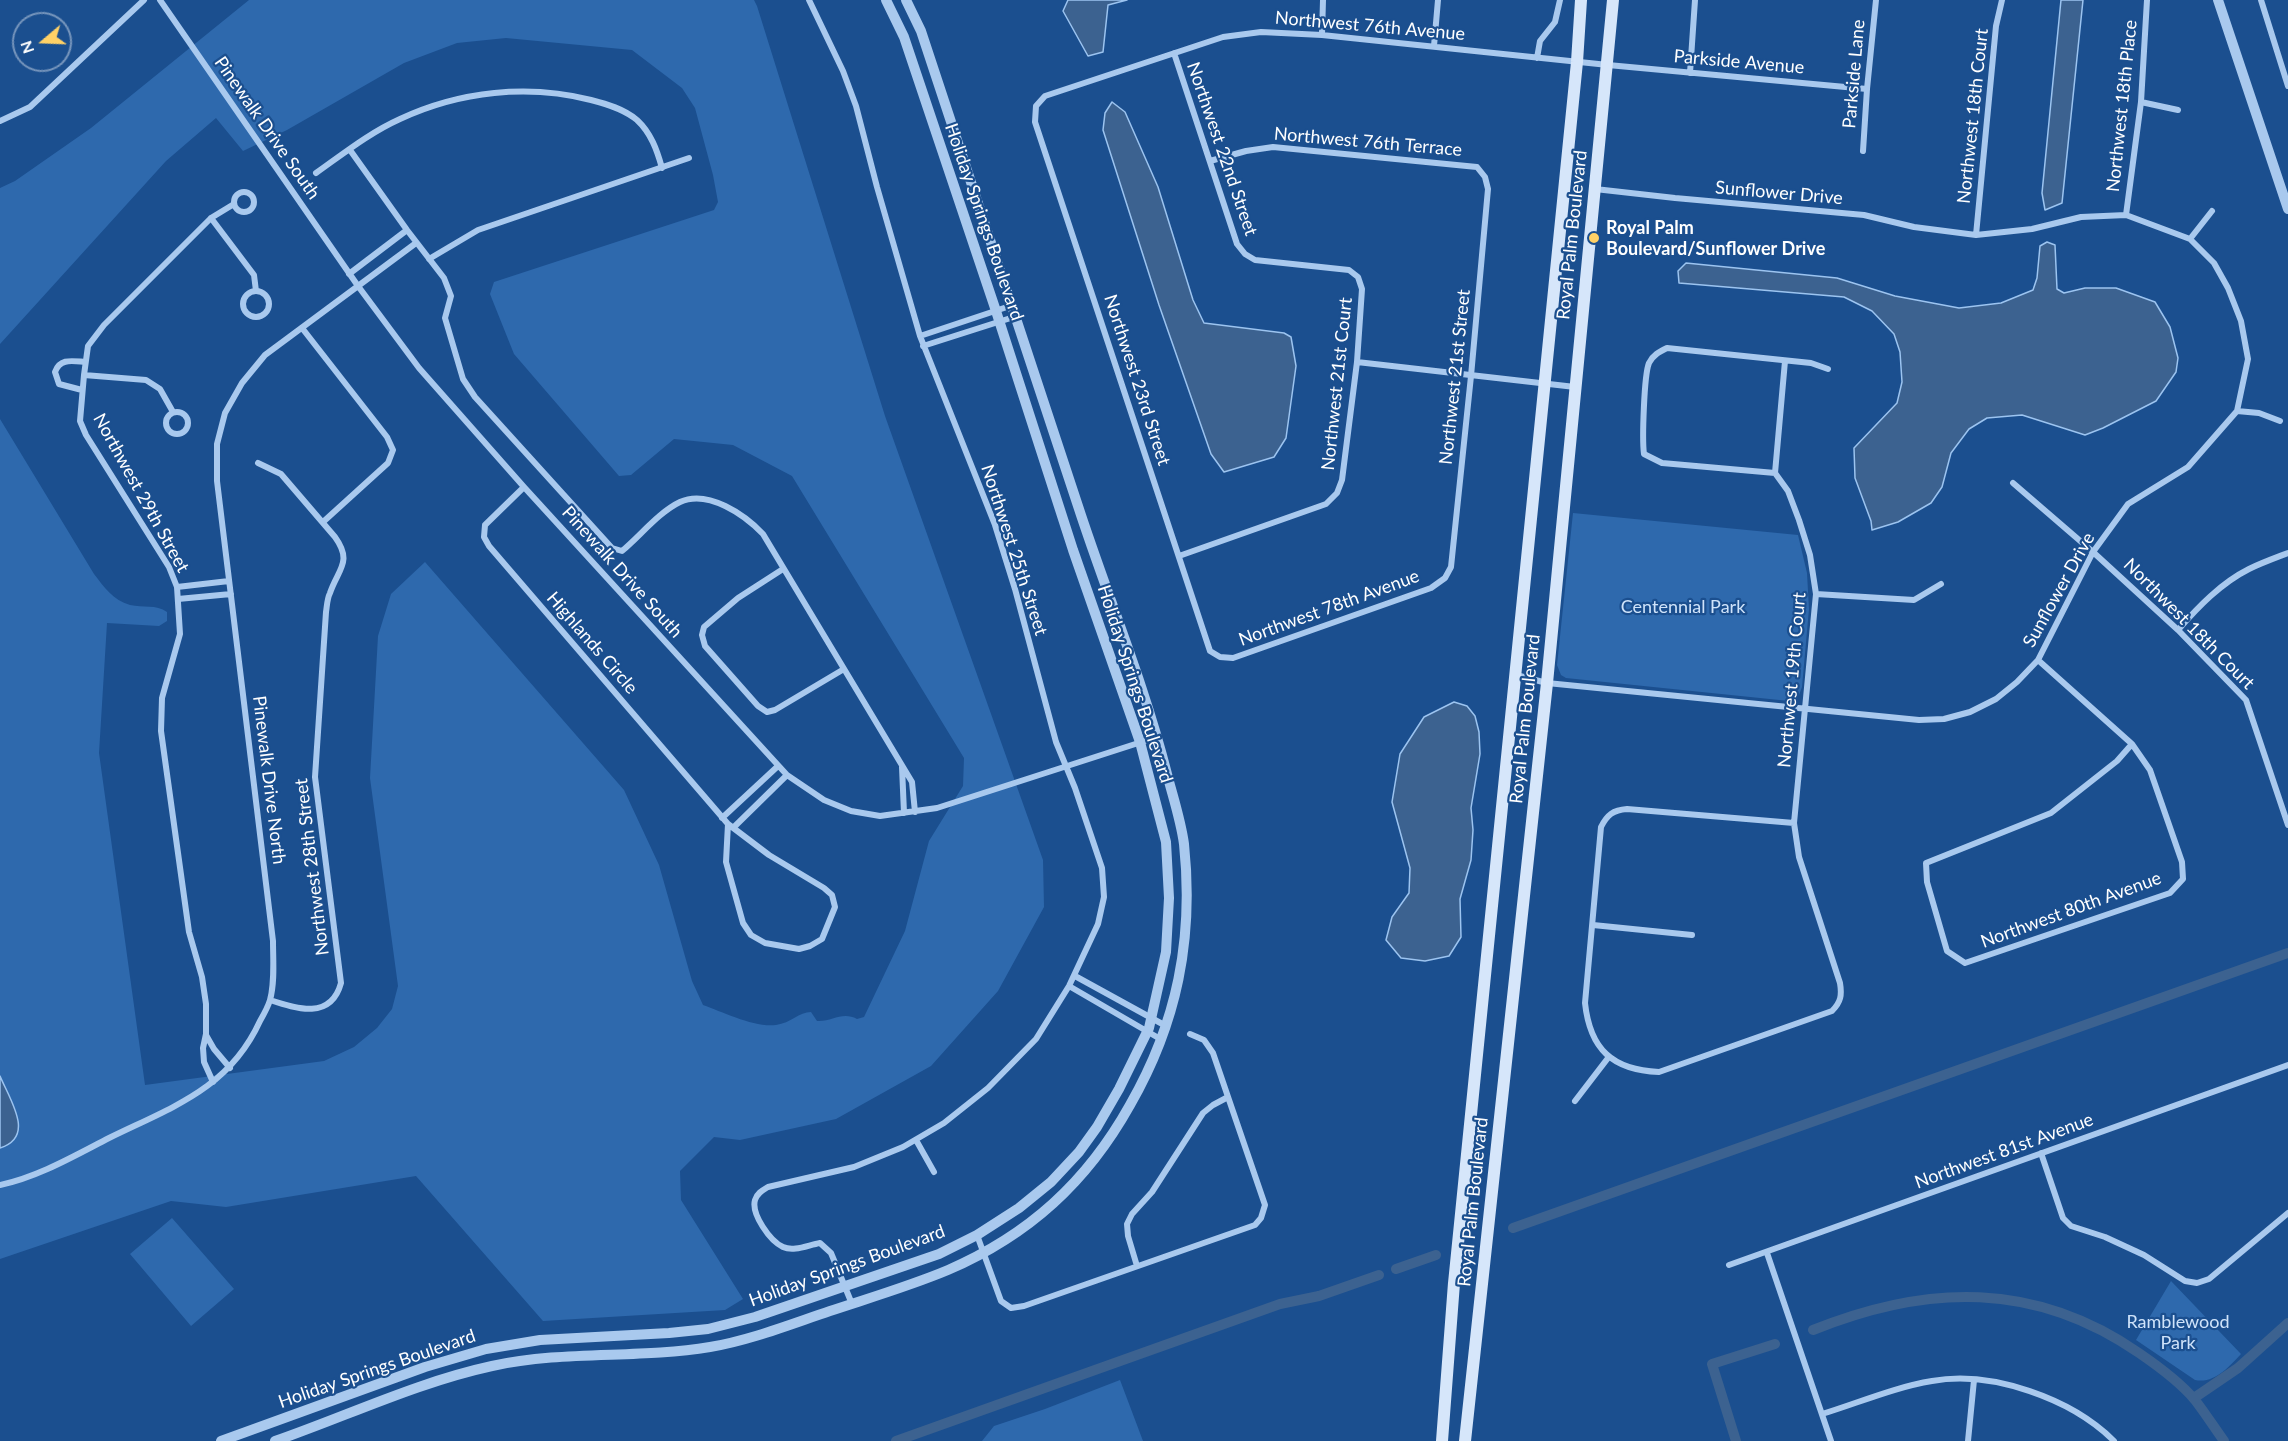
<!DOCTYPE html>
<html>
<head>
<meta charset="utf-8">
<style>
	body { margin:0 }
	#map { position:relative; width:2288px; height:1441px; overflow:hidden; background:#1b4f8f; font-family:Lato,sans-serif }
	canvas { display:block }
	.north { position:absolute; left:12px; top:12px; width:60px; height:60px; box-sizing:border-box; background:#1b4f8f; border:2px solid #7695bc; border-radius:50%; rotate:251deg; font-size:16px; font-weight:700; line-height:24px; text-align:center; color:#fff }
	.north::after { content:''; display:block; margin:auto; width:21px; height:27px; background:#ffd166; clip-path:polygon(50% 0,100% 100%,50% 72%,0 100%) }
</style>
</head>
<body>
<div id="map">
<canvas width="2288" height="1441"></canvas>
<div class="north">N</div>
</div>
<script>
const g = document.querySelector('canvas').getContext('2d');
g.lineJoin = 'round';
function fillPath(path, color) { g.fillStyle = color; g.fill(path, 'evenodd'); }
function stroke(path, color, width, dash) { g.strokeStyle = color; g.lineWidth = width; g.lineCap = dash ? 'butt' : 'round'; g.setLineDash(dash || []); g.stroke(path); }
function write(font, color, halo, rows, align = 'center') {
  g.font = font + ' Lato,sans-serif'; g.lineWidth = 4.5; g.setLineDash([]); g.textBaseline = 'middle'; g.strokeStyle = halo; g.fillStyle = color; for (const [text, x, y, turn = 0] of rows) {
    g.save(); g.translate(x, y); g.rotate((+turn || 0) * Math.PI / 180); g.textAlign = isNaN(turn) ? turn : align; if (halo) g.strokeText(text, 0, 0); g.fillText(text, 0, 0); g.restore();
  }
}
fillPath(new Path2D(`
	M249,0H754L757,6L885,416L1043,860L1044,907L998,991L931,1066L836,1119L740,1140L714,1137L680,1171L681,1200L743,1299L725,1310L543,1321L416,1176L226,1207L171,1201L0,1259V419L94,574C104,587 113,600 130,605C143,608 156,604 167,612V621L159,626L107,623L99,753L145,1085L324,1061L354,1047L377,1028L392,1009L398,986L370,778L378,636L391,594L425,562L624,790L659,865L692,981L703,1005C723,1012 755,1028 776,1025C791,1023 799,1012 811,1012L817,1021C832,1022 842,1011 857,1019L864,1017L905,931L929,841L963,786L964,758L792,476L733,445L674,439L631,475L619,476L514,354L490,294L494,282L714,210L718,202L713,175L695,108L682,88L632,50L506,38L457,43L404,63L287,130L243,151L216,118L166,161L0,344V188L15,181L91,128Z
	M1573,513L1798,535L1807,573L1809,609L1802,687L1799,695L1789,701L1566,678L1561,675L1557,665Z
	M172,1218L234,1289L191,1326L130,1254Z
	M2171,1281L2241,1354C2229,1367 2214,1384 2195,1380L2136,1340Z
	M1120,1380L1143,1441H982L994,1426L1045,1409Z`), '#2e69ad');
const water = new Path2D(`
	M1068,0H1127L1108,5L1103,52L1088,56L1063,11Z
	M2061,0H2083L2062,203L2045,210L2042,193Z
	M1112,102L1125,112L1158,187L1193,300L1204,323L1284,333L1291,337L1296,366L1286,438L1274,457L1224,472L1211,454L1159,305L1103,130L1105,113Z
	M2047,242L2055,245L2057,289L2064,293L2085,288H2116L2155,302L2170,327L2178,358L2176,372L2156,401L2103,428L2085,435L2022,415L1987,418L1969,429L1951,453L1942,487L1931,503L1898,522L1872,530L1871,521L1855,478L1854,448L1897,403L1902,382L1900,352L1894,334L1872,311L1844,297L1679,283L1678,271L1686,263L1837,278L1895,296L1959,308L2001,303L2033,290L2037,278L2040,246Z
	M1454,702L1467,706L1475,716L1479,732L1480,754L1471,808L1473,830L1471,860L1460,899L1461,937L1449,956L1425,961L1401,958L1386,940L1392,917L1409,893L1410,868L1392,802L1400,754L1424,717Z
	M0,1076C10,1100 36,1137 0,1148Z`);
fillPath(water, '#3c6290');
stroke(water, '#9cc4f0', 1.5);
stroke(new Path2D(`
	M1513,1228L2288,953
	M1396,1269L1436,1255
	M1813,1330C1927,1284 2035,1281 2139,1353C2158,1366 2180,1382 2195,1400C2205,1413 2214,1427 2224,1441
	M2194,1398L2238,1368L2288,1323
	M896,1441L1280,1304L1319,1296L1379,1275
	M1736,1441L1712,1364L1775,1344`), '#3c6290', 10);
stroke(new Path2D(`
	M160,0L358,286L419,368L524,487L787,775L824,800L851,811L880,816L937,808L1157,737
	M809,0L843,71L856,106L877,187L920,336L995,525L1015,589L1056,742L1075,788L1102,868L1104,897L1098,924L1069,986L1036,1039L988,1088L944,1123L903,1147L854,1167L768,1187C763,1190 757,1193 755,1200C751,1214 770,1241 783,1247C794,1252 808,1245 820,1243L831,1253L852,1304
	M2261,0L2288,86
	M1322,35L1323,0
	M1434,46L1438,0
	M1174,53L1237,244L1245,254L1255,260L1349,270L1358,277L1362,289L1357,362L1342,480L1337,493L1326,504L1179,556
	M1537,58L1540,41L1555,22L1560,0
	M1690,73L1695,0
	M2141,102L2178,110
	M0,121L30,107L144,0
	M350,150L407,230L444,278L451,296L445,318L463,379L475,397L612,548L622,551C640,536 659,512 680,502C708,489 745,515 763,534L912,782L915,812
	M1863,151L1867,89L1876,0
	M1210,161L1246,151L1273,147L1477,167L1485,177L1488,189L1471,376L1451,567L1445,578L1431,588L1233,658L1220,657L1210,651L1035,122L1036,106L1045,96L1223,37L1261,32L1322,35L1608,65L1867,89
	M316,173C343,154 369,133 400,119C460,91 528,84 591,100C607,104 624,109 637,120C651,133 657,150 662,168
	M234 202a10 10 0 1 1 20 0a10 10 0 1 1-20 0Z
	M2126,215L2141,102L2147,0
	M211,218L254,275L256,291
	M1976,235L1996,26L2002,0
	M2190,239L2212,211
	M429,259L478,230L689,158
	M349,274L407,230
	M243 304a13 13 0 1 1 26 0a13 13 0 1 1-26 0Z
	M302,328L387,437L393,450L388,463L323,522
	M920,336L1013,305
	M923,346L1017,316
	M1785,361L1775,473L1788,491L1799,520L1810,555L1816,594L1794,823L1799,857L1840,983C1842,995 1841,1002 1832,1011L1659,1072C1612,1070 1590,1049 1585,1003L1601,827C1607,815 1613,810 1627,809L1794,823
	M1357,362L1575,387
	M84,375L146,380L160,389L173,412
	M82,390L59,384L55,372C60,358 72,361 85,362
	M2237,411L2259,413L2280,421
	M166 423a11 11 0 1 1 22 0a11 11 0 1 1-22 0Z
	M258,463L281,474L335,537C353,562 338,569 330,593C327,599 327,606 326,612L315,777L341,983C331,1020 297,1009 270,1000
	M1775,473L1662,463L1644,454C1642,440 1644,375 1649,363C1653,355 1659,352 1667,348L1811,363L1828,369
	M2013,483L2093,552L2178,630L2246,700L2288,825
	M524,487L485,525L484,537L489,546L728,824L769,855L824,888L832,895L835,907L822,939L810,946L799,949L765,943L751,935L743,923L726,862L728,824
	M783,569L738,598L704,627L702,635L705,646L758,706L767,712L775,710L844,669
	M177,587L229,581
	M1816,594L1914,600L1941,584
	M178,599L231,594
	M2178,630C2198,607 2221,583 2249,569C2261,563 2275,558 2288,553
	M2038,660L2132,744L2150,770L2182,862L2183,879L2170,893L1965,963L1947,951L1927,882L1926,863L2051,813L2117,761L2132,744
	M1516,675L1547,683L1919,720L1944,719L1970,712L1996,699L2017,682L2038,660L2093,552L2128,504L2188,467L2237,411L2248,359L2241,321L2228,288L2214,263L2190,239L2126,215L2081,217L2032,229L1976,235L1914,227L1864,215L1675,198L1595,189
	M902,767L904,813
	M722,818L778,766
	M733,828L787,775
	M1593,925L1692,935
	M1075,976L1166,1026
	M1069,986L1162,1040
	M206,1035L214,1049L230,1068
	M213,1082L204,1062L203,1048L206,1034V1004L202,977L189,932L161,731L162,698L180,634L177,587L169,567L86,435L80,421L84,375L88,346L104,325L211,218L234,204
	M1575,1101L1608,1058
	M916,1140L934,1172
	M2041,1153L2063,1218L2071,1226L2105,1237L2144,1255L2185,1281L2197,1283L2209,1279L2288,1213
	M0,1185C38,1177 74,1156 109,1138C172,1107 229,1089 260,1021C264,1014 268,1007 270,1000C275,982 273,960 273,941L217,481V444L225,413L242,383L265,355L416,243
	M977,1235L1001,1301L1011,1308L1024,1306L1255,1225L1261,1218L1265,1205L1213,1053L1204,1040L1190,1034
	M1767,1253L1831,1441
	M1729,1265L2288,1065
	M1137,1266L1128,1236L1127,1224L1132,1214L1152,1192L1203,1113L1213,1105L1228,1097
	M1822,1414C1858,1403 1895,1387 1932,1381C1992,1370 2072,1399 2114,1441
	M1968,1441L1974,1380`), '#a9c9ee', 6);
stroke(new Path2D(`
	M2218,0L2288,209
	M221,1441L425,1367L486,1349L540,1340L669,1333L708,1329L755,1317L939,1254L977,1235L1019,1208L1051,1182L1079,1152L1097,1127L1119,1089L1149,1028L1166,952L1169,898L1166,842L1140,742L1073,550L996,311L904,37L886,0
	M275,1441C347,1416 418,1382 492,1366C564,1350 638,1359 710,1347C751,1340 791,1324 830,1311C869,1298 910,1286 948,1270C1029,1235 1087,1182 1130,1105C1177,1023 1194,939 1184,844C1181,821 1173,797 1167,774C1144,683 1107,595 1078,506C1027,347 974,189 921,31L906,0`), '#a9c9ee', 10);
stroke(new Path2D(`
	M1442,1441L1454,1283L1577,62L1581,0
	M1465,1441L1547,683L1613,0`), '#d6e6fa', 12);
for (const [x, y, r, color] of [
	[1594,238,6,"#ffd166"]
]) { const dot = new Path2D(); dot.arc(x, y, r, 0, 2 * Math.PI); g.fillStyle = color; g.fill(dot); stroke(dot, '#1b4f8f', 2); }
write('18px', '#fff', '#1b4f8f', [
	["Northwest 76th Avenue",1370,26,5],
	["Parkside Avenue",1739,62,5],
	["Parkside Lane",1854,74,-85],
	["Northwest 18th Place",2122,106,-84],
	["Northwest 18th Court",1973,116,-84],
	["Pinewalk Drive South",267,128,55],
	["Northwest 76th Terrace",1368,142,5],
	["Northwest 22nd Street",1222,149,71],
	["Sunflower Drive",1779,193,5],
	["Holiday Springs Boulevard",984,222,71],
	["Royal Palm Boulevard",1572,235,-84],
	["Northwest 21st Street",1455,377,-84],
	["Northwest 23rd Street",1137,380,72],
	["Northwest 21st Court",1337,384,-84],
	["Northwest 29th Street",141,493,61],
	["Northwest 25th Street",1014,550,72],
	["Pinewalk Drive South",622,572,48],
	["Sunflower Drive",2059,590,-61],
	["Northwest 78th Avenue",1329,608,-20],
	["Northwest 18th Court",2189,624,45],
	["Highlands Circle",592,643,49],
	["Northwest 19th Court",1792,680,-85],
	["Holiday Springs Boulevard",1135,684,72],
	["Royal Palm Boulevard",1525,719,-84],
	["Pinewalk Drive North",269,780,83],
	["Northwest 28th Street",312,867,-97],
	["Northwest 80th Avenue",2071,910,-20],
	["Northwest 81st Avenue",2004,1151,-20],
	["Royal Palm Boulevard",1473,1202,-84],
	["Holiday Springs Boulevard",847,1266,-20],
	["Holiday Springs Boulevard",377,1369,-19]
]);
write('bold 18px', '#fff', '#1b4f8f', [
	["Royal Palm",1606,228],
	["Boulevard/Sunflower Drive",1606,249]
], 'left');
write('18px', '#cfe3fa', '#1b4f8f', [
	["Centennial Park",1683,607],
	["Ramblewood",2178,1322],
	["Park",2178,1343]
]);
</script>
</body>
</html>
